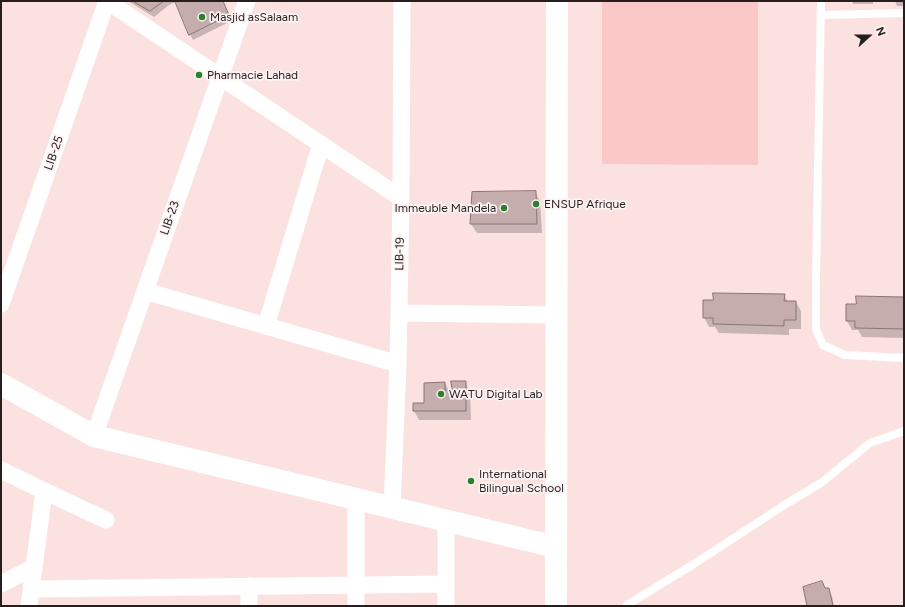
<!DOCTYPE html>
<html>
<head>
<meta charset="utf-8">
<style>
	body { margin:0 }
	#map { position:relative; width:905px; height:607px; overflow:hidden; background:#fbe2e1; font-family:Figtree,sans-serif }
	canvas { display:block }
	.frame { position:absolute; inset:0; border:2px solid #261d1d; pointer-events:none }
	.north { position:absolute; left:849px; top:16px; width:40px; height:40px; -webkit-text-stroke:3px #fdf3f3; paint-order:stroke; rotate:69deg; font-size:11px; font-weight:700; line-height:16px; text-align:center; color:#261d1d }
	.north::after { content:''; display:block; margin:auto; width:14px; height:18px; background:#261d1d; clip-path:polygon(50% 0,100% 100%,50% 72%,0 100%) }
</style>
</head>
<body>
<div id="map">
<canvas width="905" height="607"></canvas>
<div class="frame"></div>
<div class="north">N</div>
</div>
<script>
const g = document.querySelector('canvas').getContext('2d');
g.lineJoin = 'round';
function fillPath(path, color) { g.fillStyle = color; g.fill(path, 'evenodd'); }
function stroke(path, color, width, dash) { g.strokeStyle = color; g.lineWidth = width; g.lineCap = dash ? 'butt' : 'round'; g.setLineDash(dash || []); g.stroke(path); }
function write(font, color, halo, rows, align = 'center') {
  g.font = font + ' Figtree,sans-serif'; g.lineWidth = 3.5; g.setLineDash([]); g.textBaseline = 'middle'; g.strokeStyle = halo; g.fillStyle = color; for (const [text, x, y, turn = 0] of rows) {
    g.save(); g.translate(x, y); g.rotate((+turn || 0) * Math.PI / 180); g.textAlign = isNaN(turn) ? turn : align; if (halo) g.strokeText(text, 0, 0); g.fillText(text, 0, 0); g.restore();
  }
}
fillPath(new Path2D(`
	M602,1H758V165L602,164Z`), '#f9c8c7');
fillPath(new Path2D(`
	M128,1H222L231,21L193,40L190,34L176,2L169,5L154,17Z
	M852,1H873V4H853Z
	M895,1H904V6H897Z
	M535,192L540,201L542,233H477L471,224Z
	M784,295L788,302H796L801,311V329H789V335L719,333L715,327H709L704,317Z
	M904,298V338L862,337L858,330H852L847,321V305H857Z
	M465,382L470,392L471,420H419L414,411V404H425L445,383L449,391H453Z
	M826,589H828L832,596L834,606H808Z`), '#0003');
const building = new Path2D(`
	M133,1H164L150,11Z
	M175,1H223L229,15L189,35Z
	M536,191L537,224H470L472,192Z
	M713,293L785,294L784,301H796V320H784V326L713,324V318H703V300H713Z
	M856,296L904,297V329L855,328V321H846V304H856Z
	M451,381H466V411H413V403H424V383L445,382V390H452Z
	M822,581L825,588H829L833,606H807L803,587Z`);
fillPath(building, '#c4adac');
stroke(building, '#8a7574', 1);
stroke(new Path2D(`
	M821,1L816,278V329L823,345L845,355L904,358
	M820,15L904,13
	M627,605L694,564L786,504L821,483L870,443L904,431`), '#fff', 8);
stroke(new Path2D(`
	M107,1L401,198
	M145,291L398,364
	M1,304L107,1
	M399,313L557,315
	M266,326L321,144
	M94,436L247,1
	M1,470L44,491L106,520
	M356,499V606
	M392,508L398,364L401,198L402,1
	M446,521V606
	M1,584L34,567
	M249,586V606
	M32,589L446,584
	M29,606L44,491`), '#fff', 17);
stroke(new Path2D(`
	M1,384L94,436L556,547
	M556,606L557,1`), '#fff', 22);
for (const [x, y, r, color] of [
	[202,17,4,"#2c802e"],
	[199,75,4,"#2c802e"],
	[536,204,4,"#2c802e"],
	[504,208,4,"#2c802e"],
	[441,394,4,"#2c802e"],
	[471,481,4,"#2c802e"]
]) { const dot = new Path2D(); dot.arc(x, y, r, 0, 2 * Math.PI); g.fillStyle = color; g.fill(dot); stroke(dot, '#fdf3f3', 1.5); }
write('12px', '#261d1d', '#fdf3f3', [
	["Masjid asSalaam",210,17],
	["Pharmacie Lahad",207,75],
	["ENSUP Afrique",544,204],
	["Immeuble Mandela",496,208,"right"],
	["WATU Digital Lab",449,394],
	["International",479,474],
	["Bilingual School",479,488]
], 'left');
write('12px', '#261d1d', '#fdf3f3', [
	["LIB-25",54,153,-71],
	["LIB-23",170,218,-71],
	["LIB-19",400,254,-89]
]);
</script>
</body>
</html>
